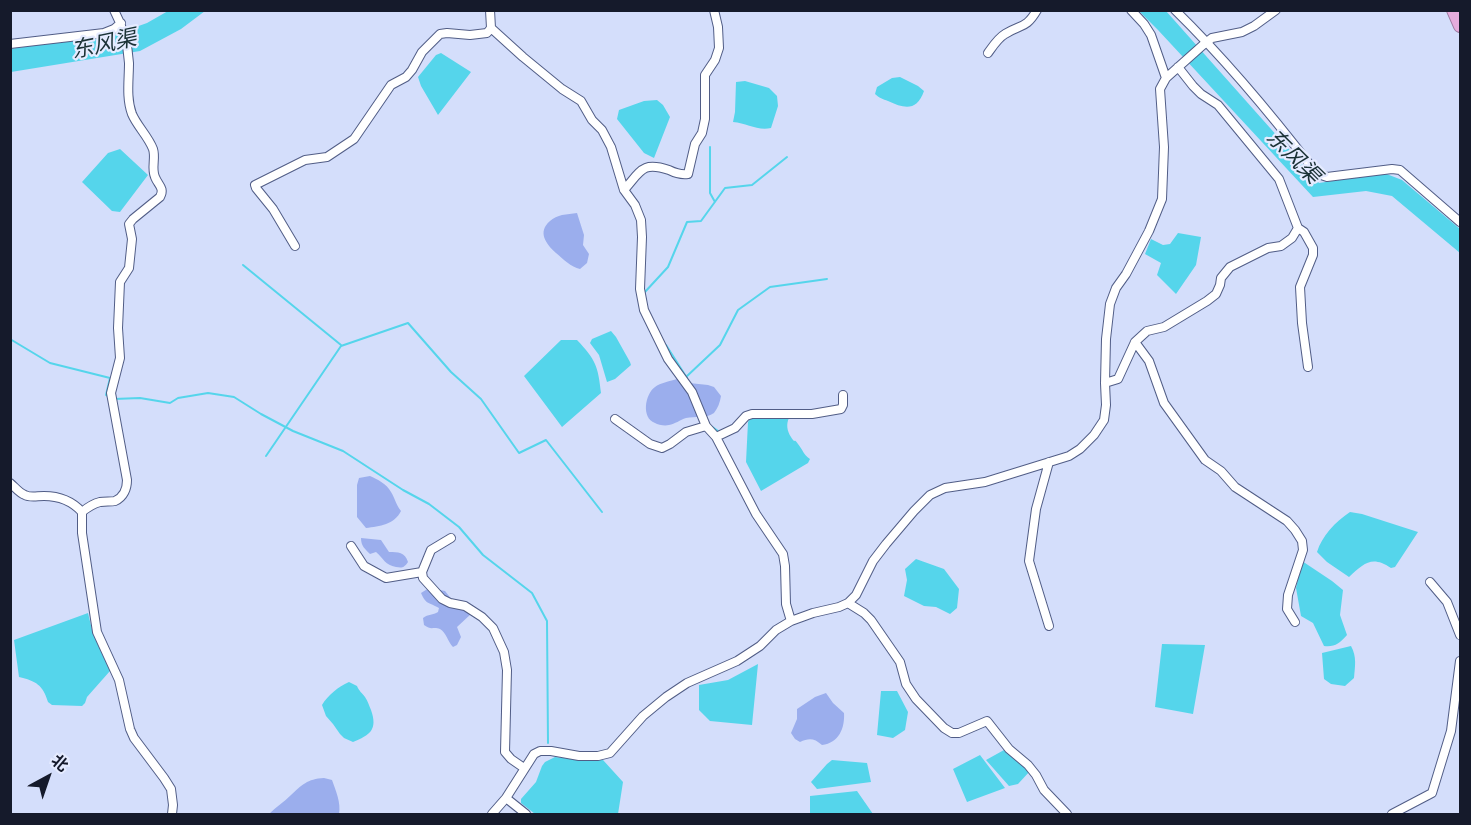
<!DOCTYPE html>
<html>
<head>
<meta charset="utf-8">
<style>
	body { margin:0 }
	#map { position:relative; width:1471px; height:825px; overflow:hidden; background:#d4defb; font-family:Karla,"Noto Sans SC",sans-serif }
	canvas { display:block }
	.frame { position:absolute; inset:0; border:12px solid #151a2b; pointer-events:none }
	.north { position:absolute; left:18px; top:747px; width:60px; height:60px; -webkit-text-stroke:4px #e5ebff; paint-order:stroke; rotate:40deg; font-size:16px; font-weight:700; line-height:24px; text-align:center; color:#151a2b }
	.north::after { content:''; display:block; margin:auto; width:21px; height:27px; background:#151a2b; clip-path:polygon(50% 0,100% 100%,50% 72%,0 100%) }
</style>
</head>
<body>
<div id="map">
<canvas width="1471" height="825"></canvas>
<div class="frame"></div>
<div class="north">北</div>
</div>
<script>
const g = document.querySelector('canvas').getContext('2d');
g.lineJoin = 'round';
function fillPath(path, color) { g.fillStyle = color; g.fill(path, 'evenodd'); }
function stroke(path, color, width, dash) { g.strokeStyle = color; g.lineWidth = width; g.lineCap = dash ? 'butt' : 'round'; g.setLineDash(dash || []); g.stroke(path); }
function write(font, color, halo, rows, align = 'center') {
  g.font = font + ' Karla,"Noto Sans SC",sans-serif'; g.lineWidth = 4.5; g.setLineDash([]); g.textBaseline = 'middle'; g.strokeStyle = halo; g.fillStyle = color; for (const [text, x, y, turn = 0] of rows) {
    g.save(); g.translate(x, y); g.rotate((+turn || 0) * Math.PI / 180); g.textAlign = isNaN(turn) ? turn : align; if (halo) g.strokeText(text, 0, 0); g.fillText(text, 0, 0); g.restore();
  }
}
fillPath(new Path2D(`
	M577,213L584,235L583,245L589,254L587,263L580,269C571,267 563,259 556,253C546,244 537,232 550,221C553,218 558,216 562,215C567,214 572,214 577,213Z
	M677,379L689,383L708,385L714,387L721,396C720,402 718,408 714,413C706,419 695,416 686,418C680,420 675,424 669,425C665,426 658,425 655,423C641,418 645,394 655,387C660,383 671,381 677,379Z
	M370,476C377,479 387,484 391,492C395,498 395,503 401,511C394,525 380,526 366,528L357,517V485L359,478Z
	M361,538L381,540L389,552C398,552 405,552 408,562C404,568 402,568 396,567C385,565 384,559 376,552L370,554C365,549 361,546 361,538Z
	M429,588L445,591L456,605L471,614L457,627L461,637L457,645L453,647C448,642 446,632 440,629C433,626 432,631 424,625L423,618C428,614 433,615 438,612L439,608C429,602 426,605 421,593Z
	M826,693L833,703L844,713C845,728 839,743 822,745C814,738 809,738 800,742L795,739L791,733L797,719V709L815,697Z
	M324,778L332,780C336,791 341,803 339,814H269C276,807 284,802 291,795C302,785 307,779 324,778Z`), '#9baeed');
fillPath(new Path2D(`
	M168,11H205L181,29L140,51L11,72L10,49L119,33L147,23Z
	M1139,11H1166L1319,183L1384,173L1402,180L1460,229V253L1392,196L1366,191L1313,197L1158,30Z
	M441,53L471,72L438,115L421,86L418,77L436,55Z
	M900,77L918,86L924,91C917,111 905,109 888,101C883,99 879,98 875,94L877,87L892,78Z
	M745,81L769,88L777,96L778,106L771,128C757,131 747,123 733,122L735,112L736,82Z
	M657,100L663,105L670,117L654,158L644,153L617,119L619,110L644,101Z
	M120,149L148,175L120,212L112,211L82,182L108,153Z
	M1178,233L1201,237L1196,265L1176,294L1157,275L1161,263L1145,254L1151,239L1163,245L1170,244Z
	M611,331L616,337L630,362L631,365L615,379L607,382L599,355L590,343L592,339Z
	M561,340H577C596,360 598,366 601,393L562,427L524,376Z
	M751,417L789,418C786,424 787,431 791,437C796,445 793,437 798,444C803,450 803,454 810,459L808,463L761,491L746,462L748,422Z
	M1350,512L1362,514L1418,532L1395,567L1391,568C1372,555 1364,563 1349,577L1327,562L1317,552C1322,536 1335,522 1350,512Z
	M916,559L944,569L959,589L957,608L950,614L936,607L924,606L904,596L907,580L905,569Z
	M1302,561L1332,581L1343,590L1340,615L1347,635C1339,644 1335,647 1324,646L1313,623L1301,616L1296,588Z
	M88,613L93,634L110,671L87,697L85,703L82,706L52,705L48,702C43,685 36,681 19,677L14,640Z
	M1162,644L1205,645L1193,714L1155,707Z
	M1351,646C1357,657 1355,666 1354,678L1345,686L1331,684L1324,679L1322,653Z
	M758,664L752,725L710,721L699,710V685L728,680Z
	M349,682L357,686C359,691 362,693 365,697C368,701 369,706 371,710C378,730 370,735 353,742L344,738L340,734L333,724L326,716L322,705C328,695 338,687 349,682Z
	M881,691H897L908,712L905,730L893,738L877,735Z
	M1004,750L1030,771L1018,784L1009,786L986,760Z
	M980,755L1005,788L967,802L953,769Z
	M555,757L581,760H603L623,782L618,814H535L521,803V799L536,782L542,766L545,762Z
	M832,760L867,763L871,782L817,789L811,782L827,764Z
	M857,791L873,814H810V796Z`), '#55d5eb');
stroke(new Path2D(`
	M710,147V193L715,202
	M243,265L341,345
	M644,293L668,267L687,222L701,221L725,188L752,185L787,157
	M10,339L50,363L110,378L106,395L109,397
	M666,345L687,378
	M686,377L720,345L738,310L770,287L827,279
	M114,399L140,398L170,403L178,398L208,393L234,397L261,414L293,431L343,451L403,490L429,504L459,527L483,555L532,593L547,621L548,743
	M711,426L718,431
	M266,456L341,346L408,323L451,372L481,399L519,453L546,440L602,512`), '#55d5eb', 2);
const minor = new Path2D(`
	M490,10L491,28L523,57L562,89L581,101L592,120L602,130L611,147L624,190L635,205L641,220L642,237L640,289L644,310L668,359L692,392L706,426L716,437L756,514L783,554L785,566L786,604L791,621
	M1131,10L1144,24L1151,35L1166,78
	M1175,10C1226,60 1271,114 1314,170L1321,175L1327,177L1392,169L1400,170L1460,222
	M10,44L104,33L114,29L121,23
	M988,53C993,46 998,38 1005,34C1021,24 1026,29 1037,10
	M1178,67L1193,86L1201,94L1218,105L1279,179L1298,228L1304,232L1313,248V255L1300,287L1302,323L1308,367
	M624,190C641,171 642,161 669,170C675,173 681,175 688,174L695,144L702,133L705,119V75L715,60L719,48L718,27L714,10
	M295,246L273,209L256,188L255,185L305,160L327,157L354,139L391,85L406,77L412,70L422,52L440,34L447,33L470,35L487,33L491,28
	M1135,342L1149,361L1164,403L1205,460L1221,471L1235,487L1287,521L1295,530L1302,541L1303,550L1288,595L1287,609L1295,622
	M1105,383L1118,379L1135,342L1147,331L1164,327L1207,301L1216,294L1220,285L1221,278L1230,267L1268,248L1281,246L1292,238L1298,228
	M615,419L650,444L662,448L670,444L686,432L706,426
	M716,437L735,428L746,416L752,414H812L841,409L843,405V395
	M1049,462L1036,509L1029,561L1049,626
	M10,483C15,487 19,493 25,495C30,498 37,496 44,496C59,496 72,501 82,512V533L97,632L119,680L130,729L134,738L164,778L171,789L173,805L172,814
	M82,512C88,507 92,504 100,502C105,501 111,502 115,501C124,497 127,488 127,480L111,393L120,358L118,328L120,282L129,268L132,239L129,224L133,219L160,197C165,188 158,185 155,177C151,168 156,158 153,149C148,136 137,126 132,114C126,98 129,80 129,63C128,45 123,27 114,10
	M451,538L431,550L422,572L423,578L442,599L450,603L465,606L482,617L493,628L504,652L507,670L505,752L511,759L524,768
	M351,546L364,566L386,578L422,572
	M1430,582L1447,602L1460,635
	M848,603L864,613L871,620L900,662L906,684L916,699L944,728L952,733H959L987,721L1009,749L1028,765L1036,775L1044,790L1067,814
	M506,798L526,814
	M492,814L506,798L534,754L540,751H551L579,756H598L610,753L643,716L666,697L687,683L737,661L760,646L776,630L791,621L813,613L839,607L848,603L856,595L873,561L886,544L914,511L930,495L945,488L985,482L1069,456L1080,449L1094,435L1104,420L1106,405L1105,383L1106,339L1110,304L1116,288L1126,274L1149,231L1162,199L1164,147L1160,89L1166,78L1203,45L1212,38L1242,32L1254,26L1276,10
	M1392,814L1432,793L1451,731L1460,661`);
const highway = new Path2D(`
	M1453,10L1460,26`);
stroke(minor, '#515d86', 10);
stroke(highway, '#9c799f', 14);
stroke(minor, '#fff', 8);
stroke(highway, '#e5acdd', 12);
write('italic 22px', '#1a3135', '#e5ebff', [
	["东风渠",104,45,-12],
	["东风渠",1293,157,45]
]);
</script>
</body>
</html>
